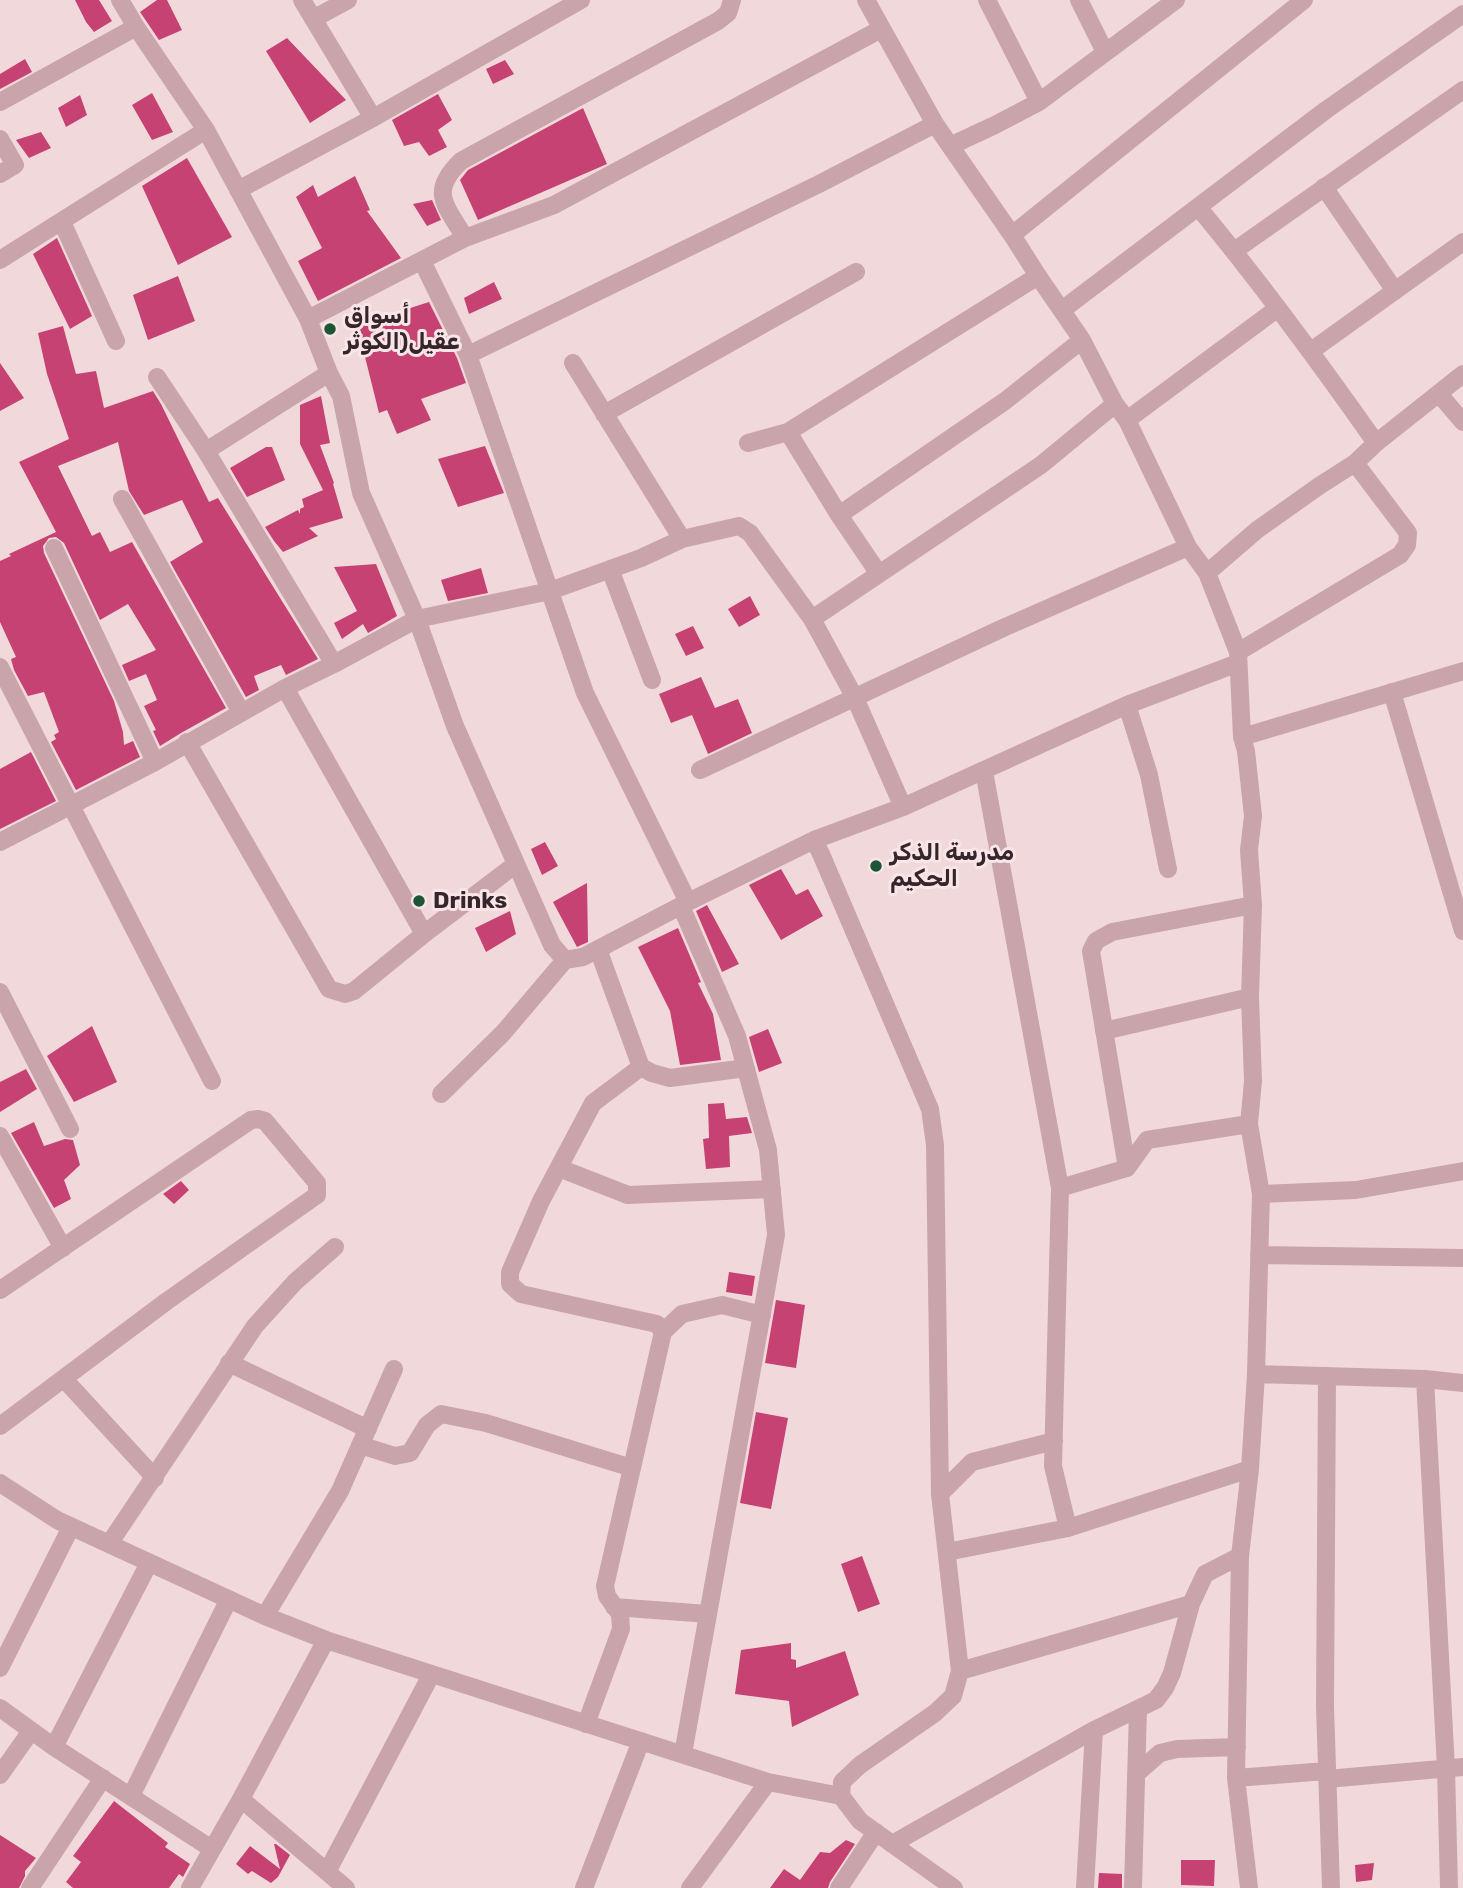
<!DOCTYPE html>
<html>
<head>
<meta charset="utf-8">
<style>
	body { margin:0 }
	canvas { display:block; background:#f1d9db }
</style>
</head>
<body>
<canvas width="1463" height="1888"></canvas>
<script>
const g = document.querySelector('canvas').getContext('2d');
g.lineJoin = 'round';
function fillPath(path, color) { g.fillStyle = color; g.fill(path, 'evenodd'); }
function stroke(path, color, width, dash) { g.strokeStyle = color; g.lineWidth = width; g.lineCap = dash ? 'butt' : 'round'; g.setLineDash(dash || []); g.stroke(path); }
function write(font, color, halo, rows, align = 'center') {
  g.font = font + ' Rubik,"Noto Naskh Arabic",sans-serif'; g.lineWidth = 6; g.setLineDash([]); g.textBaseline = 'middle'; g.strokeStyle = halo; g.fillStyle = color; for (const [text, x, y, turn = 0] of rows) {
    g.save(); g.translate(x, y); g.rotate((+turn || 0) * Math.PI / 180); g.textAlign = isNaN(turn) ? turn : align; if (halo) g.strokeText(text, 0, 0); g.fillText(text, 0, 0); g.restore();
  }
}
fillPath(new Path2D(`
	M75,0H99L112,21L94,32L86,22Z
	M157,0H167L182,30L159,40L140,12Z
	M287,38L346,100L310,123L266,51Z
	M25,59L32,72L0,89V74Z
	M505,60L514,74L493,84L486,69Z
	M152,93L173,132L152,140L132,105Z
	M438,94L452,120L438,130L447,147L429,156L419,142L404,146L392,120Z
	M80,95L87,115L66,127L58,108Z
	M583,108L607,164L478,220L460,180L468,170Z
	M41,132L51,148L29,158L16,140Z
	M187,158L232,237L178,265L142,186Z
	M355,176L370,210L367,211L401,258L318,301L298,261L322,248L296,197L313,185L318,197Z
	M432,200L441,220L427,226L413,204Z
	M57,238L92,316L70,329L33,254Z
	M178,276L195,321L148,340L133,295Z
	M494,282L502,299L469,314L464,298Z
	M429,302L457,358L466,383L421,399L431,420L397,434L387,410L379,413L357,325Z
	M63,326L76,374L96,371L104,408L153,391L161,404L209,502L218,498L318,659L286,675L281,665L254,676L259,690L246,697L170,562L203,542L182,500L144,515L129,491L118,442L58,466L92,536L100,532L110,552L132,542L226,708L181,733L160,746L153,731L156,730L144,706L157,700L146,674L129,681L122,665L156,650L128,604L100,620L64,543L56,537L49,538L43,546L44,553L114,701L123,732L124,745L133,741L140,757L76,790L51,742L56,739L54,735L59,732L44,692L28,696L14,670L11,659L16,657L0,622V561L11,556L9,554L56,532L19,462L69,439L47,374L38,333Z
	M0,363L24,398L0,411Z
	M321,396L330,443L320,445L334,483L333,484L343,518L309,528L318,536L283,552L274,541L265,527L298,510L300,514V509L304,507L302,499L323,490L300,444V405Z
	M485,446L504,493L458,507L438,459Z
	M266,447H272L285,480L247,497L230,468Z
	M376,564L397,616L368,633L363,624L342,639L334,623L357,611L334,567Z
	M481,568L488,593L448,601L441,580Z
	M750,596L760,615L739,627L728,609Z
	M693,626L704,648L686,656L675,634Z
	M701,677L715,708L738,699L752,733L708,754L692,715L671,723L659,694Z
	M31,752L56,801L0,829V769Z
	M545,842L558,866L542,875L531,849Z
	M781,869L796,895L808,889L823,916L781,940L749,885Z
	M587,883L588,942L577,947L553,902Z
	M707,905L739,964L722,972L696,911Z
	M510,911L516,934L486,952L475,928Z
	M678,928L701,982L698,983L713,1014L721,1060L680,1065L670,1011L638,947Z
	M92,1026L117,1082L74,1102L47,1056Z
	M768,1029L782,1063L759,1072L749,1037Z
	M26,1069L37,1089L0,1112V1082Z
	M724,1103L726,1119L747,1117L752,1133L729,1136L730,1167L706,1169L703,1139L709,1138L708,1104Z
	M34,1122L44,1146L65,1139L73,1140L80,1165L64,1180L71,1199L54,1208L11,1133Z
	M181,1181L189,1190L174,1204L163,1194Z
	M729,1272L755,1276L752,1296L726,1292Z
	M776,1300L805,1305L796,1368L765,1363Z
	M756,1412L788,1418L771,1509L740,1503Z
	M862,1556L880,1604L858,1612L841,1564Z
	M791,1643V1659L796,1660V1668L845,1651L859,1695L792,1727L789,1701L735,1694L741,1650Z
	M114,1801L168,1843L165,1847L190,1864L183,1877L179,1874L169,1888H73L66,1882L81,1862L73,1856Z
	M0,1835L36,1858L25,1871V1876L19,1888H0Z
	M846,1840L855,1844L830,1882L828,1888H770L784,1869L800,1880L820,1852L830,1853Z
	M274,1844H276L290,1855L278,1877L271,1883L252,1871L248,1874L236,1864L250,1846L280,1869Z
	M1181,1860H1215L1214,1886L1181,1885Z
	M1374,1863L1372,1880L1356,1882L1355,1865Z
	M1099,1873L1122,1874V1888H1098Z`), '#c64273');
stroke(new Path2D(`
	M120,0L136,27L206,130L308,319L329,373L341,396L361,493L417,619L455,726L552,945L565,960L583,957L688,902L814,840L821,854L930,1109L935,1145L940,1494L960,1671L953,1696L935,1713L860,1765L842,1782L841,1796L860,1821L954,1888
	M302,0L373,118
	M866,0L935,124L1012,235L1038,276L1082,340L1115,404L1127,420L1188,547L1207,573L1238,652L1242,737L1246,751L1253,816L1249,850L1253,905L1250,997L1253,1081L1249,1124L1261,1194L1256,1374L1250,1469L1068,1528L947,1552
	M1079,0L1105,52
	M313,19L348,0
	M0,102L136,27
	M1039,102L1176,0
	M0,139L15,165L0,174
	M950,146L995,125L1039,102L987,0
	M1324,187L1395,291
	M238,190L373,118L581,0
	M1198,207C1261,283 1319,362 1376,443
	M62,222L116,341
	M1012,235L1304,0
	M465,238C445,204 429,192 461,161L718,21L728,13L732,0
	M1234,251L1463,90
	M0,260L206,130
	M422,261L468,355L585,693L688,902
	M1062,310L1326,110L1463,14
	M308,319L465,238L554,205L881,29
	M1311,351L1463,242
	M468,355L819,184L935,124
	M573,363L682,539
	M157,377L206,451L334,664
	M1439,394L1463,422
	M604,414L856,272
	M1127,420L1278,308
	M788,432L839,515L879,574
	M748,443L788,432L1038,276
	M206,451L329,373
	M122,499L241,712
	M839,515L1005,401L1082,340
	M54,548L155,762
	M610,569L652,680
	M1207,573L1257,530L1319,486L1355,463L1376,443L1463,374
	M812,619L1041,465L1115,404
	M1238,652L1400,555L1407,545L1408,533L1355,463
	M0,667L212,1081
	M285,688L424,934
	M1392,692L1463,931
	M1127,705L1149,775L1168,869
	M1242,737L1463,671
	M187,742L329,989L345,994L354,991L424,934L516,864
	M700,770L1003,628L1188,547
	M984,771L1060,1188L1053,1466L1068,1528
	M814,840L903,807L1127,705L1238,663
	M0,842L155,762L285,688L334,664L417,619L550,591L641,558L682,539L739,526L750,533L812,619L855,698L903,807
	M681,906L737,1036L768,1150L776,1235L683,1754
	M598,949L641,1067L652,1073L670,1078L746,1068
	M0,992L70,1129
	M1104,1031L1250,997
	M441,1094L503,1033L565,960
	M0,1136L63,1248
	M559,1168L628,1195L772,1189
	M1127,1168L1091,951L1096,941L1112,932L1253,905
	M1060,1188L1127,1168L1147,1140L1249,1124
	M1261,1194L1356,1190L1463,1171
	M1259,1255L1463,1258
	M0,1290L251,1120L258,1119L265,1121L317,1183V1195L167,1301L0,1426
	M663,1332L682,1314L722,1305L762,1315
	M229,1363L368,1429
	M1256,1374L1425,1379L1463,1383
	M1327,1376L1325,1707L1331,1888
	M64,1379L155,1478
	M1425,1379L1446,1768L1449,1888
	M360,1445L395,1456L410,1453L427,1425L441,1414L486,1423L632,1468
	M0,1483L57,1520L265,1616L326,1640L768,1782L841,1796
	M940,1494L972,1462L1054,1441
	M109,1544L255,1326L295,1282L335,1247
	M614,1607L708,1614
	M265,1616L340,1491L394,1369
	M0,1668L71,1527
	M960,1671L1191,1604
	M0,1708L54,1747L212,1849
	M586,1724L621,1629L620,1614L607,1596L605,1586L663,1332L657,1324L648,1322L521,1294L510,1284V1272L541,1201L593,1103L641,1067
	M54,1747L149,1563
	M1136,1774L1160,1753L1177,1749L1237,1747
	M0,1775L31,1731
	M1236,1778L1326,1771
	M1327,1779L1463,1767
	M131,1796L229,1599
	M241,1799L346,1888
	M892,1844L1094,1730L1156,1700L1165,1688L1172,1673L1191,1604L1205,1574L1240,1556
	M327,1872L431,1675
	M30,1888L103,1778
	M190,1888L241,1799L326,1640
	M584,1888L641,1741
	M690,1888L768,1782
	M839,1888L876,1832
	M1085,1888L1094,1730
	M1133,1888L1138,1709
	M1249,1888L1236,1778L1240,1556L1250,1469`), '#c9a5ab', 18);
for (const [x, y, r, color] of [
	[330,329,7,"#1c5636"],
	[876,866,7,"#1c5636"],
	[419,901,7,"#1c5636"]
]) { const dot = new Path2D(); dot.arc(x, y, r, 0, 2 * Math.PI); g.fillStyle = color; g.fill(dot); stroke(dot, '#f9e5e7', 2.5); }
write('bold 23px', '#35262b', '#f9e5e7', [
	["أسواق",344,316],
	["عقيل(الكوثر",344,342],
	["مدرسة الذكر",890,853],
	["الحكيم",890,879],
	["Drinks",433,901]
], 'left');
</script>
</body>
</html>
